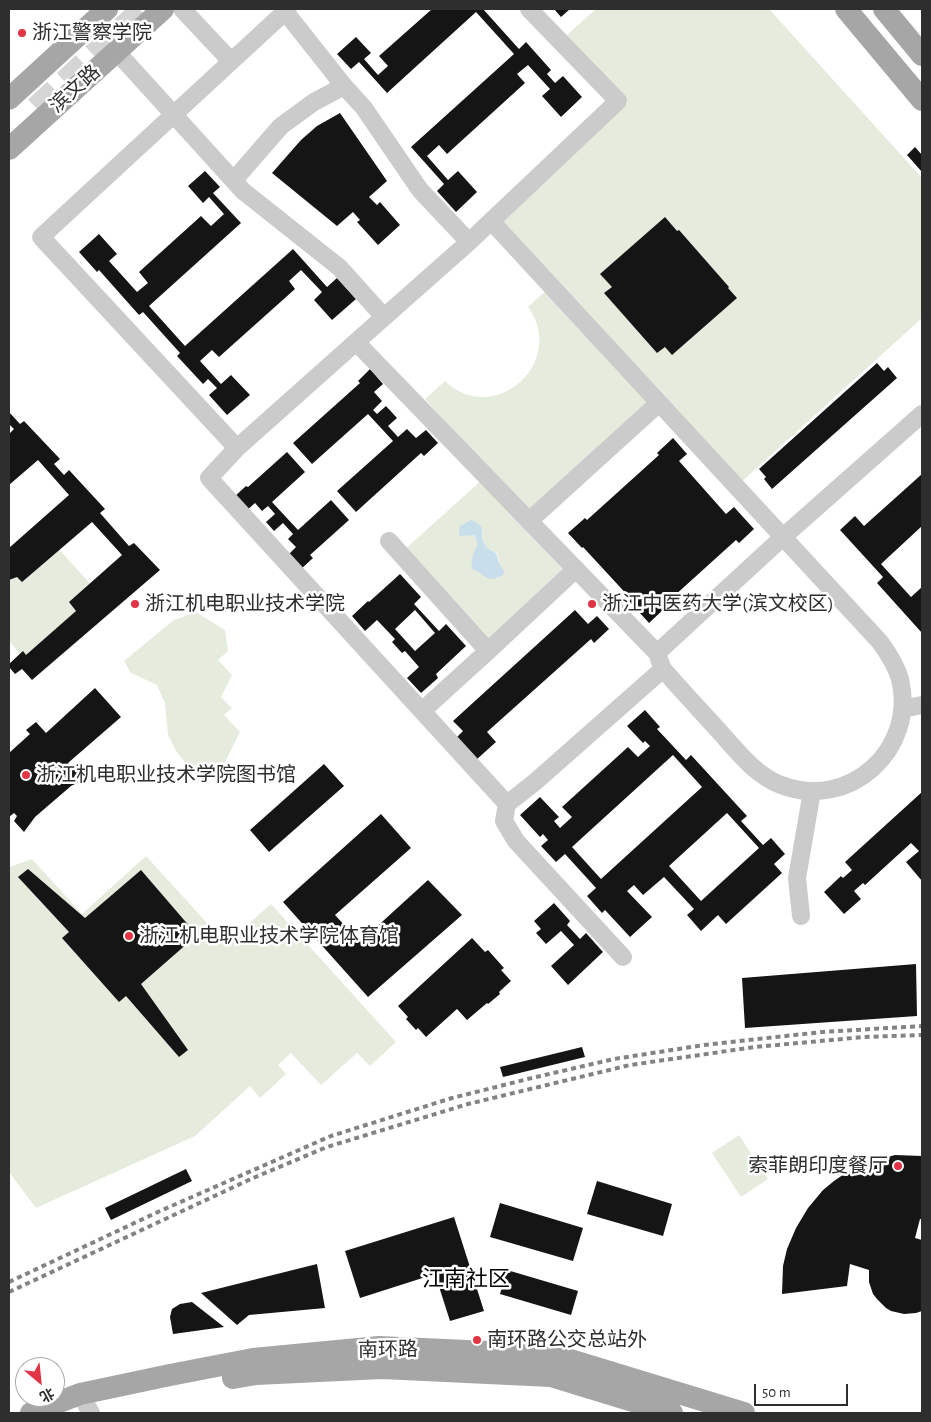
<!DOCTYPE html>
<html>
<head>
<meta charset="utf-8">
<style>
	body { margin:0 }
	#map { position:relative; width:931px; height:1422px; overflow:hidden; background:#fff; font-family:"Alegreya Sans","Noto Sans SC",sans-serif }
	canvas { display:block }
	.frame { position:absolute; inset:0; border:10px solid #2e2e2e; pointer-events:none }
	.north { position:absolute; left:15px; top:1357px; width:50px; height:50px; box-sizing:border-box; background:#fff; border:1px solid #ababab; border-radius:50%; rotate:152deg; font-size:14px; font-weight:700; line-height:20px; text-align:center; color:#2e2e2e }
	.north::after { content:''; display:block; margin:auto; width:18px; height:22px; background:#e13545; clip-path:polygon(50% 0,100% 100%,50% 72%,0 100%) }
	.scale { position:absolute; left:754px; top:1384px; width:94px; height:22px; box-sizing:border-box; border:2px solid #2e2e2e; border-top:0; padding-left:6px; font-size:15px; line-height:18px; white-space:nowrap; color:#2e2e2e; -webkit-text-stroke:4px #fff; paint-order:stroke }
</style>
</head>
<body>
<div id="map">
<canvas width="931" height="1422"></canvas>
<div class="frame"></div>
<div class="north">北</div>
<div class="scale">50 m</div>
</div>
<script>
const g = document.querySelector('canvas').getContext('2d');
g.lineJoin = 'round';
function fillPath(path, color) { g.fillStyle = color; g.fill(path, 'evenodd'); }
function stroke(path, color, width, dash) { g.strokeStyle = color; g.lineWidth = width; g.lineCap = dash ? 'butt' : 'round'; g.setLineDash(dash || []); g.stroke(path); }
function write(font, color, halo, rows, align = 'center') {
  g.font = font + ' "Alegreya Sans","Noto Sans SC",sans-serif'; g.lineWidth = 5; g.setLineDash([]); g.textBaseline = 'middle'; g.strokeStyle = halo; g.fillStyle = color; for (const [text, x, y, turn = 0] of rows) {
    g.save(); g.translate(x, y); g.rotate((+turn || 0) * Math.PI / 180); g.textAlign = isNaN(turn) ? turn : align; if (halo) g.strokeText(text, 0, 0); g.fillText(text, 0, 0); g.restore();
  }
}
fillPath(new Path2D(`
	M596,9H769L922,178V318L739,484L499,220L628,103L567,35Z
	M549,288L651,400L527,512L425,399L445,381C494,428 568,362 528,307Z
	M484,478L569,571L488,644L403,551ZM483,531L482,539L486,547L497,553L499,563L504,571L475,570L478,545V541L474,535H469Z
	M49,538L102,597L28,664L9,641V569Z
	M196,612L225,630L228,651L218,660L232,675L221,697L232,708L224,715L240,732L224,764L213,774L203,780L190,769L176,751L168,735L165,703L157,685L131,673L124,661L174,620Z
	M146,856L226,944L271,904L396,1042L370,1066L357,1053L321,1085L291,1053L278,1065L286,1074L260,1098L250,1086L195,1136L36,1208L9,1172V867L32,859L82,914Z
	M739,1135L768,1179L741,1197L712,1153Z`), '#e5ebdd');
fillPath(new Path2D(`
	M471,520C483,525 483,528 482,539L486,547L496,553L499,563L504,571L503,575C484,584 488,575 472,569C472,566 471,563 472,560C473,548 482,548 474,535L460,536L459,531L460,526Z`), '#c9deeb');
fillPath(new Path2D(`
	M432,9H483L519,49L526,42L551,70L547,74L555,83L563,76L582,97L561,117L542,96L550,89L528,65L517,74L525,83L447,154L439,145L427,156L448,180L458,171L477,192L456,212L437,191L444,184L411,147L514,54L476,12L387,93L359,62L351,69L337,54L356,37L371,53L364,59L378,75L388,66L379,56Z
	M554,9H570L561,17Z
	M340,113L387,181L369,197L377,205L380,202L400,225L378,245L357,222L360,220L353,212L337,226L272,173L301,140L317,126Z
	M915,147L922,155V172L907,155Z
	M205,171L220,187L213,193L241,223L149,306L185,346L293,249L327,287L337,278L356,299L332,320L314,300L322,292L301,270L289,281L295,289L219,357L212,350L200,361L221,384L231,375L250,395L227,415L209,395L217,388L208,379L203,384L177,356L180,353L143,312L139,315L99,270L97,272L79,252L99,234L117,254L109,261L137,292L148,283L139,272L201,216L211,226L224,214L209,197L203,203L188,186Z
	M665,217L677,231L679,230L729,287L728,288L737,298L672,355L665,347L657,353L604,293L612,287L600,274Z
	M877,363L884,371L888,367L897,378L772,489L764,479L766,477L759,469Z
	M370,369L383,384L374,392L382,401L373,410L377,414L386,406L397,418L388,426L398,437L407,429L416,438L426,430L438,443L424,456L421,453L356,512L337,491L393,441L368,414L312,464L293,443L360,383L358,381Z
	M9,412L20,424L24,421L60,459L54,464L64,475L69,470L105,509L100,513L129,546L134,543L160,570L32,680L22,669L15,674L9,667V664L23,651L26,655L76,611L69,602L122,555L92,522L22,582L17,577L9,580V548L69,495L38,460L9,485V434L14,429L9,424Z
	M673,438L687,454L679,461L726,514L734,507L754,529L739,543L736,540L663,606L665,608L649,623L629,601L631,599L583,547L582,548L568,533L585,518L587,520L659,455L657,453Z
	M287,452L305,472L272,502L298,530L331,500L349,520L310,555L313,558L300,570L287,556L296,547L288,539L293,534L283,523L274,531L266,522L275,514L268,506L262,511L255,503L245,512L233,498L246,486L248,487Z
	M922,474V526L881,564L911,597L922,587V633L877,583L883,577L840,530L855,516L864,526Z
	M400,574L421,597L414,604L439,631L446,624L466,646L436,674L438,678L421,693L407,678L419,667L405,651L402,653L392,642L395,639L377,620L365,631L352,616L368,601L369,602ZM415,610L435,633L415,651L395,629Z
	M575,610L588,624L597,616L609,629L594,643L591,639L487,732L496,742L476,760L456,738L463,731L453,721Z
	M95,688L121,717L68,763L72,768L78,764L87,778L71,786L35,817L24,832L14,821L17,816L14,813L9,817V753L30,734L26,730L36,722L46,733Z
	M645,710L660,727L657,729L686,760L691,755L747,816L741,821L763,845L771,838L785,854L774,864L782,873L726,924L718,915L701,931L687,915L694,909L664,877L643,895L634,885L627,891L652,917L630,937L605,910L602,913L587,896L596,888L565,854L556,862L541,846L548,840L543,834L540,837L520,815L540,797L559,817L554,821L560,828L572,817L562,807L628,747L638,757L650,746L645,741L643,743L627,726ZM673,755L702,787L601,879L572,847ZM727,813L759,848L701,901L669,866Z
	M324,764L344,786L269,852L250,830Z
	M922,792V881L906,862L919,851L911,843L865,885L863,883L854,891L861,899L844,914L824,892L841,876L843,878L852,870L845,862Z
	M381,814L411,848L335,915L360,942L428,880L462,915L368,997L283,902Z
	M28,869L85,918L141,870L197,935L141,984L188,1050L179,1057L126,996L119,1002L62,938L69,932L18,877Z
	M554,903L570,921L567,925L580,939L586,933L603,952L568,985L551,966L574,945L561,931L546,944L536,933L541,929L534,921Z
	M472,938L485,952L488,950L504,968L501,970L511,981L499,992L500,994L488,1004L487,1003L467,1020L457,1009L426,1037L418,1028L416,1030L406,1019L408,1017L398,1006Z
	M916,964L917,1016L745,1028L742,978Z
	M582,1047L585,1057L503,1077L500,1067Z
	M895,1155L922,1156V1219H920L915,1238L922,1240V1311L916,1313L904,1314L891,1311L886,1308L877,1299L873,1294L869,1282V1270L850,1264L847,1286L782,1294L783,1266L787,1249L796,1228L808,1208L823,1190L834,1181L847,1172L864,1164Z
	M186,1169L192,1181L111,1220L105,1208Z
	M597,1181L672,1204L663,1236L587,1214Z
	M500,1203L583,1228L573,1261L490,1237Z
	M454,1217L484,1311L450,1321L435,1274L360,1298L345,1251Z
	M317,1264L325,1308L249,1315L237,1325L201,1293Z
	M507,1270L578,1291L571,1315L500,1294Z
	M192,1302L224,1327L173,1334L170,1317L172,1309L180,1304Z`), '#151515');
stroke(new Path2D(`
	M37,109L145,9`), '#d5d5d5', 26, [26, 13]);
stroke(new Path2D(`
	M182,9L231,61
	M283,9L344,86L364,108L420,190L469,242
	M288,9L41,237L237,448L356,342L469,242L618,101L529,9
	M116,51L243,191L340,268L384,317
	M234,180L281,126L314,102L344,86
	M356,342L657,653L783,537L491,221
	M237,448L209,478L507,804L535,782L663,669L659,659
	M529,521L659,403
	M389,541L488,651
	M663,669C681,690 700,710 719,731C737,751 755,775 781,785C850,811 917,749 900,679C896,665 888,653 880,642L783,537L922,414
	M902,709L922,705
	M422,711L488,651L576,569
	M507,804L504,821L516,841L623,957
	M801,916L797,878L812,791
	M80,1394L91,1413`), '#cbcbcb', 18);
stroke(new Path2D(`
	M846,9L922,100
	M884,9L922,55
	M9,99L107,9
	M9,149L163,9
	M233,1378L256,1374L382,1368L551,1376L672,1413
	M31,1413L80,1394L170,1375L253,1359L379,1347L554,1355L744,1413`), '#a6a6a6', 22);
stroke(new Path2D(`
	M9,1282L160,1211L331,1136L452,1098L532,1078L614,1059L704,1045L822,1032L922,1026
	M9,1292L253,1178L327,1147L468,1104L630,1065L755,1047L864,1037L922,1035`), '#838383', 4, [5, 4]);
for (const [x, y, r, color] of [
	[22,33,5,"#e13545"],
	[135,604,5,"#e13545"],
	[592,604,5,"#e13545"],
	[26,775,5,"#e13545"],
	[129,936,5,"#e13545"],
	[898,1166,5,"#e13545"],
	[477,1340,5,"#e13545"]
]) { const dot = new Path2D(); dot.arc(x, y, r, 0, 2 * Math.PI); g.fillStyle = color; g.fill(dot); stroke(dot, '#fff', 2); }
write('20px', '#2e2e2e', '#fff', [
	["浙江警察学院",32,33],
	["浙江机电职业技术学院",145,604],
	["浙江中医药大学(滨文校区)",602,604],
	["浙江机电职业技术学院图书馆",36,775],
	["浙江机电职业技术学院体育馆",139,936],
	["索菲朗印度餐厅",888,1166,"right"],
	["南环路公交总站外",487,1340]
], 'left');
write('20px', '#2e2e2e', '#fff', [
	["滨文路",75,89,-42],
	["南环路",388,1350,-1]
]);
write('22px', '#000', '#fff', [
	["江南社区",466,1279]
]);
</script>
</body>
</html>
